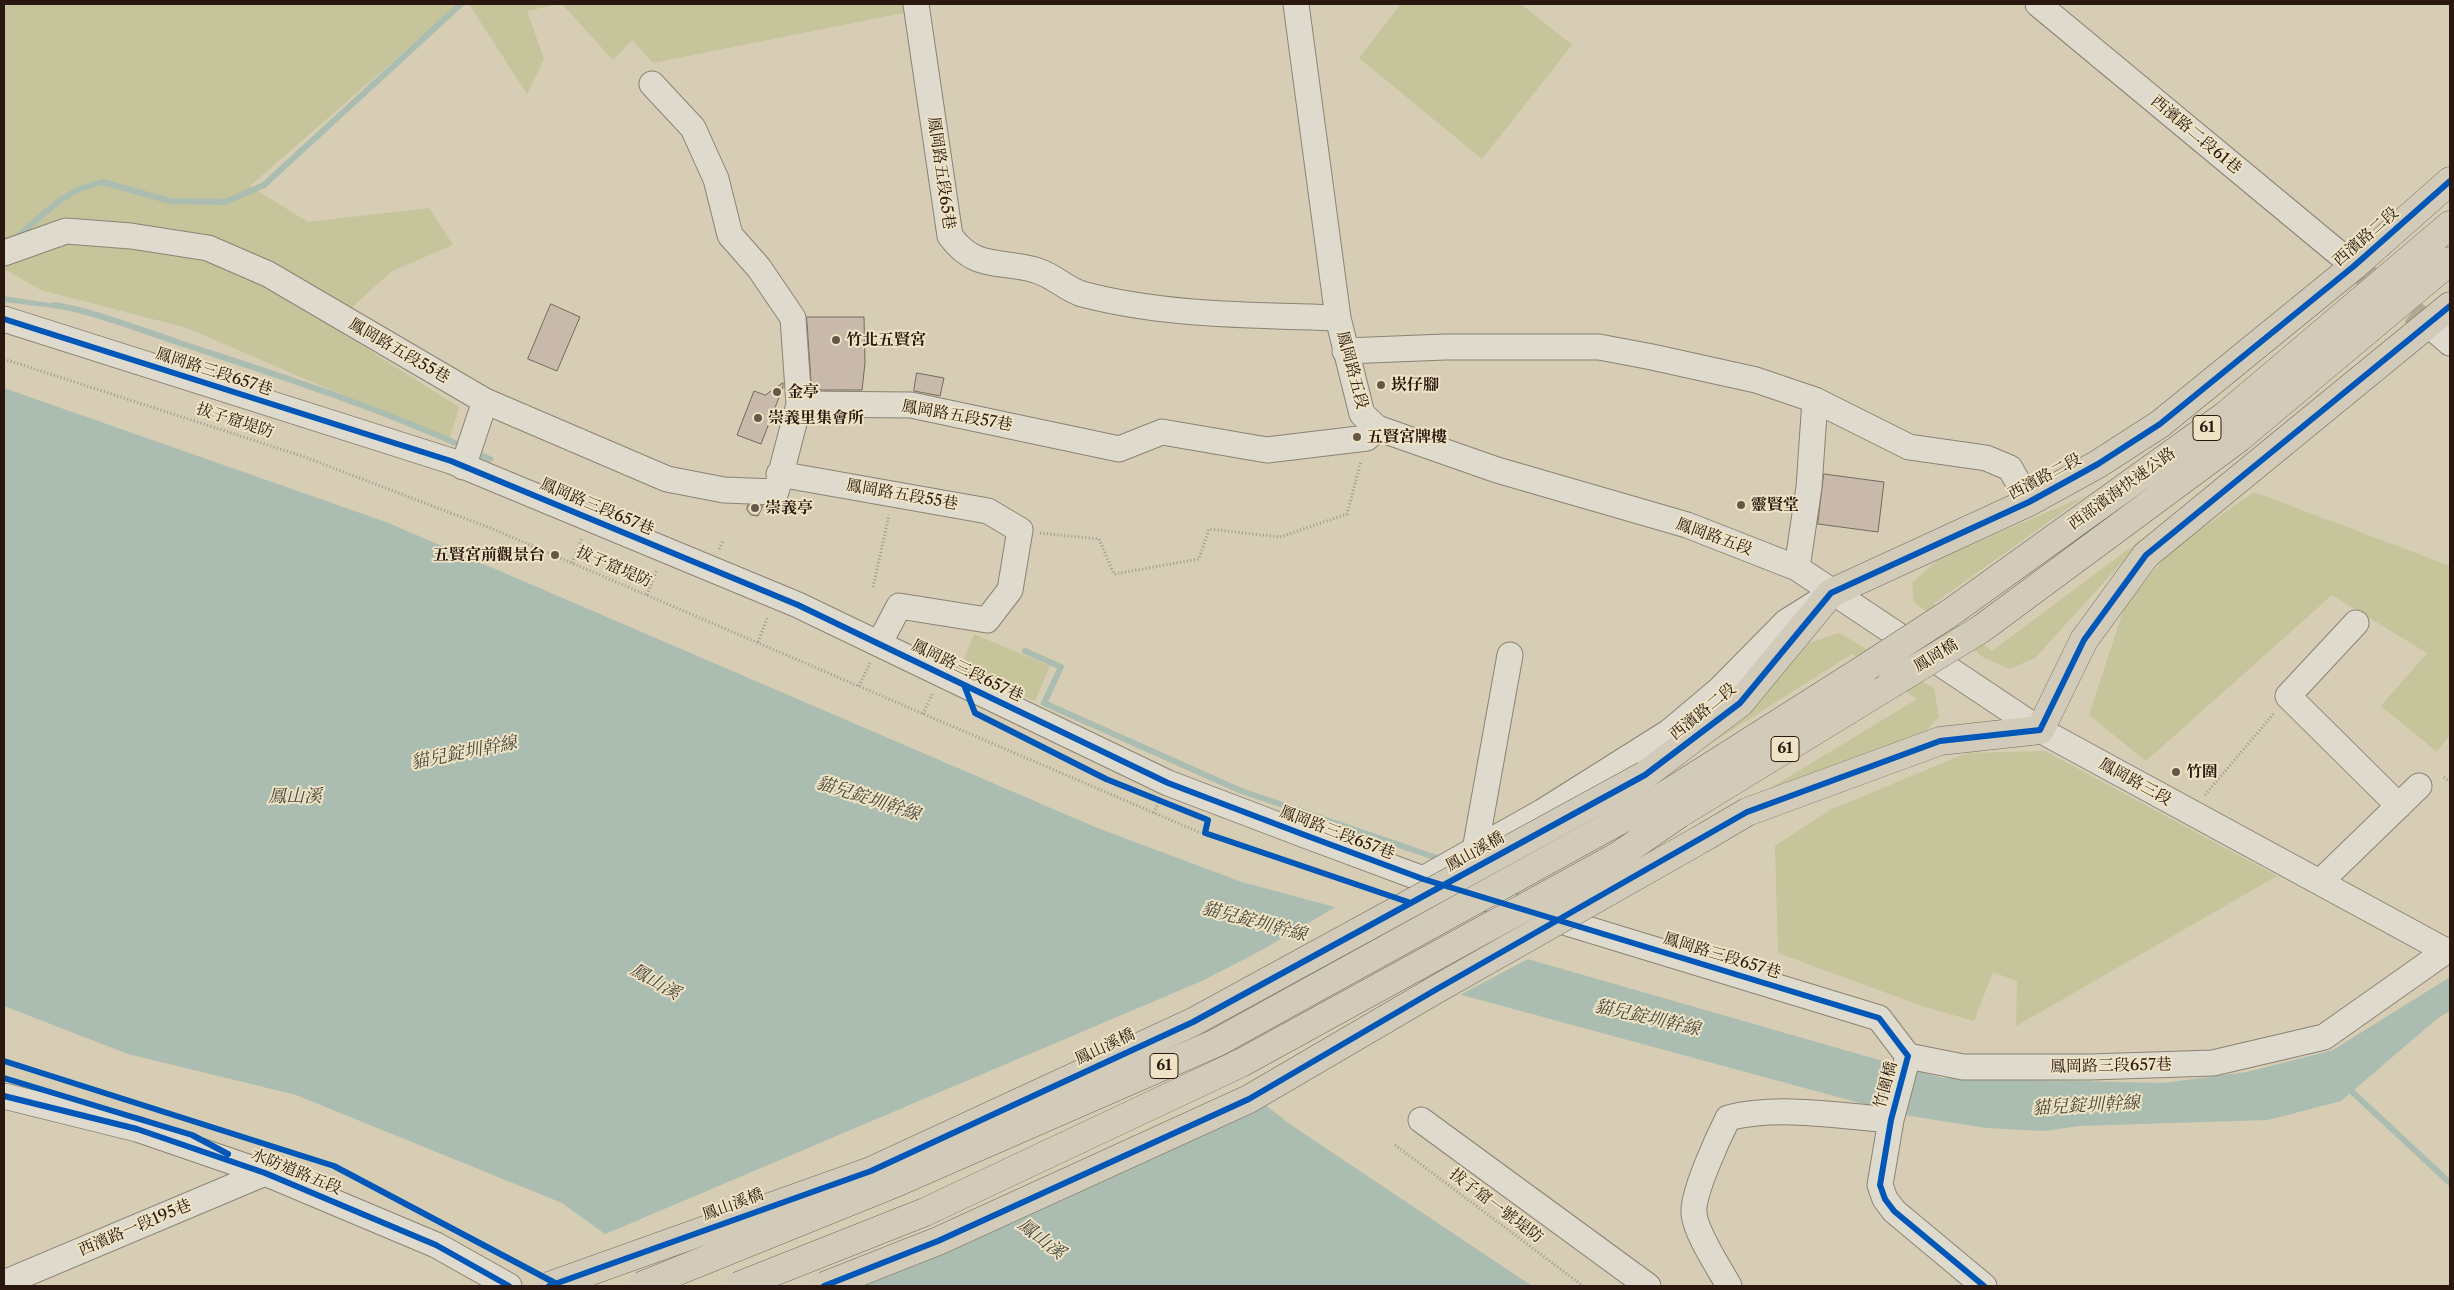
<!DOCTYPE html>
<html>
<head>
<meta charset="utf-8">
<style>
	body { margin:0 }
	#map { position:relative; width:2454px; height:1290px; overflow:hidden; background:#d6cdb4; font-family:"Libre Caslon Text",serif }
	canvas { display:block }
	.frame { position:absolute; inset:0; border:5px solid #2a170f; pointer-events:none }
</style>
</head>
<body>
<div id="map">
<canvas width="2454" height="1290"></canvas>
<div class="frame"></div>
</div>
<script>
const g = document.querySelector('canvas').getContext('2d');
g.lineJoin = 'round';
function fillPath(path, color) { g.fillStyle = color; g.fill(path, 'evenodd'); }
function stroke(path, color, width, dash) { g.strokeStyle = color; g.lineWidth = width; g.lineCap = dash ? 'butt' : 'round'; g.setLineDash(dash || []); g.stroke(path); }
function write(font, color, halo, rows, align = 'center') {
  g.font = font + ' "Libre Caslon Text","Noto Serif TC",serif'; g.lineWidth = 4; g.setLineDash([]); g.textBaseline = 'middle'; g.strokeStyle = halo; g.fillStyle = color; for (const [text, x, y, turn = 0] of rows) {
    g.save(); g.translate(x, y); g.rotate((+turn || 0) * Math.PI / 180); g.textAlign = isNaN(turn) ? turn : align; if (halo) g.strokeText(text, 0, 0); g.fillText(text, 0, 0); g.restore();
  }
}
fillPath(new Path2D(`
	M4,4H459L250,186L308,222L429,208L453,245L392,271L331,326L459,407L449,441L187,328L41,290L4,269Z
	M469,4H558L527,11L544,59L527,94Z
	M562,4H906L908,12L653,63L632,40L613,60Z
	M1401,4H1521L1572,45L1482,159L1359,58Z
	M2254,492L2450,566V735L2437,752L2381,706L2427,653L2332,595L2146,761L2089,715L2124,608L2171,550Z
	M2085,496L1933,604L1992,651L2146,536L2035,658L2009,669L1983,657L1914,602L1912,583L1940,558Z
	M1839,633L1934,688L1939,717L1921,736L1754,798L1917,699L1852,654L1680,763L1762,697L1809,643Z
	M974,634L1050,666L1035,701L960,668Z
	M2045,751L2277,876L2016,1026L2017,981L1993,972L1974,1021L1922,1006L1778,953L1775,846L1830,810L1967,753Z`), '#c5c49a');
fillPath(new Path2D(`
	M4,296L61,305L62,309L4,302Z
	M4,388L386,522L1095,827L1242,882L1531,960L1942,1078L2163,1083L2247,1072L2333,1050L2450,977V1011L2438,1018L2341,1101L2268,1120L2079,1126L2044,1131L1986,1128L1904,1115L1274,944L1141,1012L1209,1061L1291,1125L1532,1286H677L562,1203L296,1095L128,1054L4,1006Z`), '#abbdb1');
fillPath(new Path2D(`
	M1339,905L1532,957L1456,997L1274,947L1231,968Z
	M1223,972L1146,1013L1261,1098L1091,1187L851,1286H673L603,1235Z`), '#d6cdb4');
stroke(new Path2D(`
	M13,240L59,201L79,189L102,182L170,201L225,202L264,185L461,4
	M54,305C90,310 141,330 177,342C273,374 372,405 464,447
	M473,452L490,459
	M1025,651L1061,667L1044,703L1239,790L1440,859
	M2347,1087L2450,1183`), '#abbdb1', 6);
const building = new Path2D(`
	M551,304L580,317L557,371L528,359Z
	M807,317H864L865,363L862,390H812Z
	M917,373L944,378L940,396L914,391Z
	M783,383V387L761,444L737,435L754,391L765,395Z
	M1824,474L1884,482L1878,532L1818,524Z
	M748,505L763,506L758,516L751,515L747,510Z`);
fillPath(building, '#c8b9aa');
stroke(building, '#726b5e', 1);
stroke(new Path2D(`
	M2354,266L2429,325`), '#b4a993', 25, [25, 12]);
const minor = new Path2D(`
	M916,4L950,236C977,272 1001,259 1038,271C1054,276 1066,289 1082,294C1165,316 1253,315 1338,318
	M1296,4L1338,318L1362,414L1377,428L1497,470L1687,525L1797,568L2040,730L2446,951L2450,950
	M2038,4L2354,266
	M4,253L66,231L131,236L208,248L268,274L485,401L667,479L724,490L776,492L799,404L793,318L759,268L730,235L716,179L693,128L652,84
	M4,319L451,461L798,605L1168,783L1302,834L1423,879L1879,1018L1908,1056L1963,1067H2090L2213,1063L2324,1037L2446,951
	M2429,325L2450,343
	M1345,351L1445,347H1599L1652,357L1756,380L1815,400L1909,447L1986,458L2010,468L2029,502
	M799,404L911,405L1119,449L1162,432L1267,450L1367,438L1377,428
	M463,467L485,401
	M779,474L988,511L1020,530L1010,590L987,620L899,606L879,644
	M1797,568L1809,487L1815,400
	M2356,623L2288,696L2399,806
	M1475,850L1510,655
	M1423,879L1542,812L1669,732L1720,689L1786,622L1821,600
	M2320,882L2419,786
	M1908,1056L1891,1120L1880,1185L1885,1199L1894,1211L1984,1286
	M4,1096L137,1129L265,1173L436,1245L509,1286
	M1421,1120L1648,1286
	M4,1283L265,1173
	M1729,1286C1719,1268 1695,1232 1694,1213C1692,1194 1719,1136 1728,1118C1777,1105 1841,1116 1891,1120`);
const major = new Path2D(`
	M1645,775L1740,703L1831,593L2029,502L2098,464L2160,424L2354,266L2450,181
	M1703,838L1747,812L1940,741L2040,730L2084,640L2146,555L2450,306`);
const highway = new Path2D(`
	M1950,613L2227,414L2450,225
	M1981,629L2239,438L2450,261
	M1662,797L1867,667
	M1679,814L1891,684`);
stroke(minor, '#8b8374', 27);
stroke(major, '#726b5e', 29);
stroke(highway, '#726b5e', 29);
stroke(new Path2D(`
	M4,359L302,456L495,530L1201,833
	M1040,533L1099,539L1114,574L1199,559L1209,529L1280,537L1347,514L1361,461
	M719,549L723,541
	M572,563L582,538
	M873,587L889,515
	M647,595L657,569
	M758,642L768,616
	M859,686L870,663
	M923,714L932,694
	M2444,777L2450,782
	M2205,795L2275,712
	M1154,813L1159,801
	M1395,1145L1583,1286`), '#9e988f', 3, [1, 2.5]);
stroke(minor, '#dedace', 25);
stroke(major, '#d3cbb9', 28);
stroke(highway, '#d3cbb9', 28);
const majorBridge = new Path2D(`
	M549,1286L871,1171L1193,1022L1645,775
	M824,1286L938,1241L1249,1099L1437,989L1703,838`);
const highwayBridge = new Path2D(`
	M1867,667L1950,613
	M1891,684L1981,629
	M641,1286L898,1182L1216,1043L1662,797
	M738,1286L925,1212L1241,1063L1618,856L1679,814`);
stroke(majorBridge, '#726b5e', 29, []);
stroke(highwayBridge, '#726b5e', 29, []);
stroke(majorBridge, '#d3cbb9', 28);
stroke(highwayBridge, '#d3cbb9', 28);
stroke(new Path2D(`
	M4,319L451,461L798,605L1168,783L1302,834L1423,879L1879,1018L1908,1056L1891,1120L1880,1185L1885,1199L1894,1211L1984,1286
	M964,685L975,713L1106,779L1208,820L1205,833L1411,903
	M4,1061L334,1166L557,1284
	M4,1078L192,1135L228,1154
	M4,1096L137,1129L265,1173L436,1245L509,1286
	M549,1286L871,1171L1193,1022L1645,775L1740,703L1831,593L2029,502L2098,464L2160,424L2354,266L2450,181
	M824,1286L938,1241L1249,1099L1437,989L1747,812L1940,741L2040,730L2084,640L2146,555L2450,306`), '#0057b8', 6);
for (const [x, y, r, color] of [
	[836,340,5,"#665749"],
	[1381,385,5,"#665749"],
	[777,392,5,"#665749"],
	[758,418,5,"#665749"],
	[1357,437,5,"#665749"],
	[1741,505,5,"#665749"],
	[755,508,5,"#665749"],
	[555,555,5,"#665749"],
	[2176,772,5,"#665749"]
]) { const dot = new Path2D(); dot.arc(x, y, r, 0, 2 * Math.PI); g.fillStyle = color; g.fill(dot); stroke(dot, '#eee3c4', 2); }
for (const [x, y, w] of [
	[2207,428,28],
	[1785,749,28],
	[1164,1066,28]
]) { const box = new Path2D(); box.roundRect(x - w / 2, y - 12.5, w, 25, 4); g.fillStyle = '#eee3c4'; g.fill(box); stroke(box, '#2a170f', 1); }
write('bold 15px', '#2a170f', null, [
	["61",2207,428],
	["61",1785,749],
	["61",1164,1066]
]);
write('16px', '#2a170f', '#eee3c4', [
	["西濱路二段61巷",2196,135,40],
	["鳳岡路五段65巷",941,173,82],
	["西濱路二段",2366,237,-41],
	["鳳岡路五段55巷",399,351,30],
	["鳳岡路五段",1352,370,75],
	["鳳岡路三段657巷",214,372,18],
	["鳳岡路五段57巷",957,416,10],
	["拔子窟堤防",235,421,18],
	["西濱路二段",2045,477,-28],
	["西部濱海快速公路",2122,489,-36],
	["鳳岡路五段55巷",902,495,10],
	["鳳岡路三段657巷",597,507,23],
	["鳳岡路五段",1714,537,20],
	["拔子窟堤防",614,567,23],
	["鳳岡橋",1936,656,-31],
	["鳳岡路三段657巷",967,671,26],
	["西濱路二段",1703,712,-39],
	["鳳岡路三段",2135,782,29],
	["鳳岡路三段657巷",1337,833,21],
	["鳳山溪橋",1475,852,-29],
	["鳳岡路三段657巷",1722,956,17],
	["鳳山溪橋",1105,1047,-25],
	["鳳岡路三段657巷",2111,1066,-1],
	["竹圍橋",1886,1085,-75],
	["水防道路五段",296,1172,22],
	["鳳山溪橋",733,1205,-20],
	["拔子窟一號堤防",1496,1206,37],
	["西濱路一段195巷",135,1228,-23]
]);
write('bold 16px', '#2a170f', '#eee3c4', [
	["竹北五賢宮",846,340],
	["崁仔腳",1391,385],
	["金亭",787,392],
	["崇義里集會所",768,418],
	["五賢宮牌樓",1367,437],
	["靈賢堂",1751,505],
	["崇義亭",765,508],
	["五賢宮前觀景台",545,555,"right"],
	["竹圍",2186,772]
], 'left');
write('italic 18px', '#4b473f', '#eee3c4', [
	["貓兒錠圳幹線",464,753,-11],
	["鳳山溪",295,797],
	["貓兒錠圳幹線",868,799,18],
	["貓兒錠圳幹線",1254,922,15],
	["鳳山溪",655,982,30],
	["貓兒錠圳幹線",1647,1018,13],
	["貓兒錠圳幹線",2086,1106,-3],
	["鳳山溪",1041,1239,38]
]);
</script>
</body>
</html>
